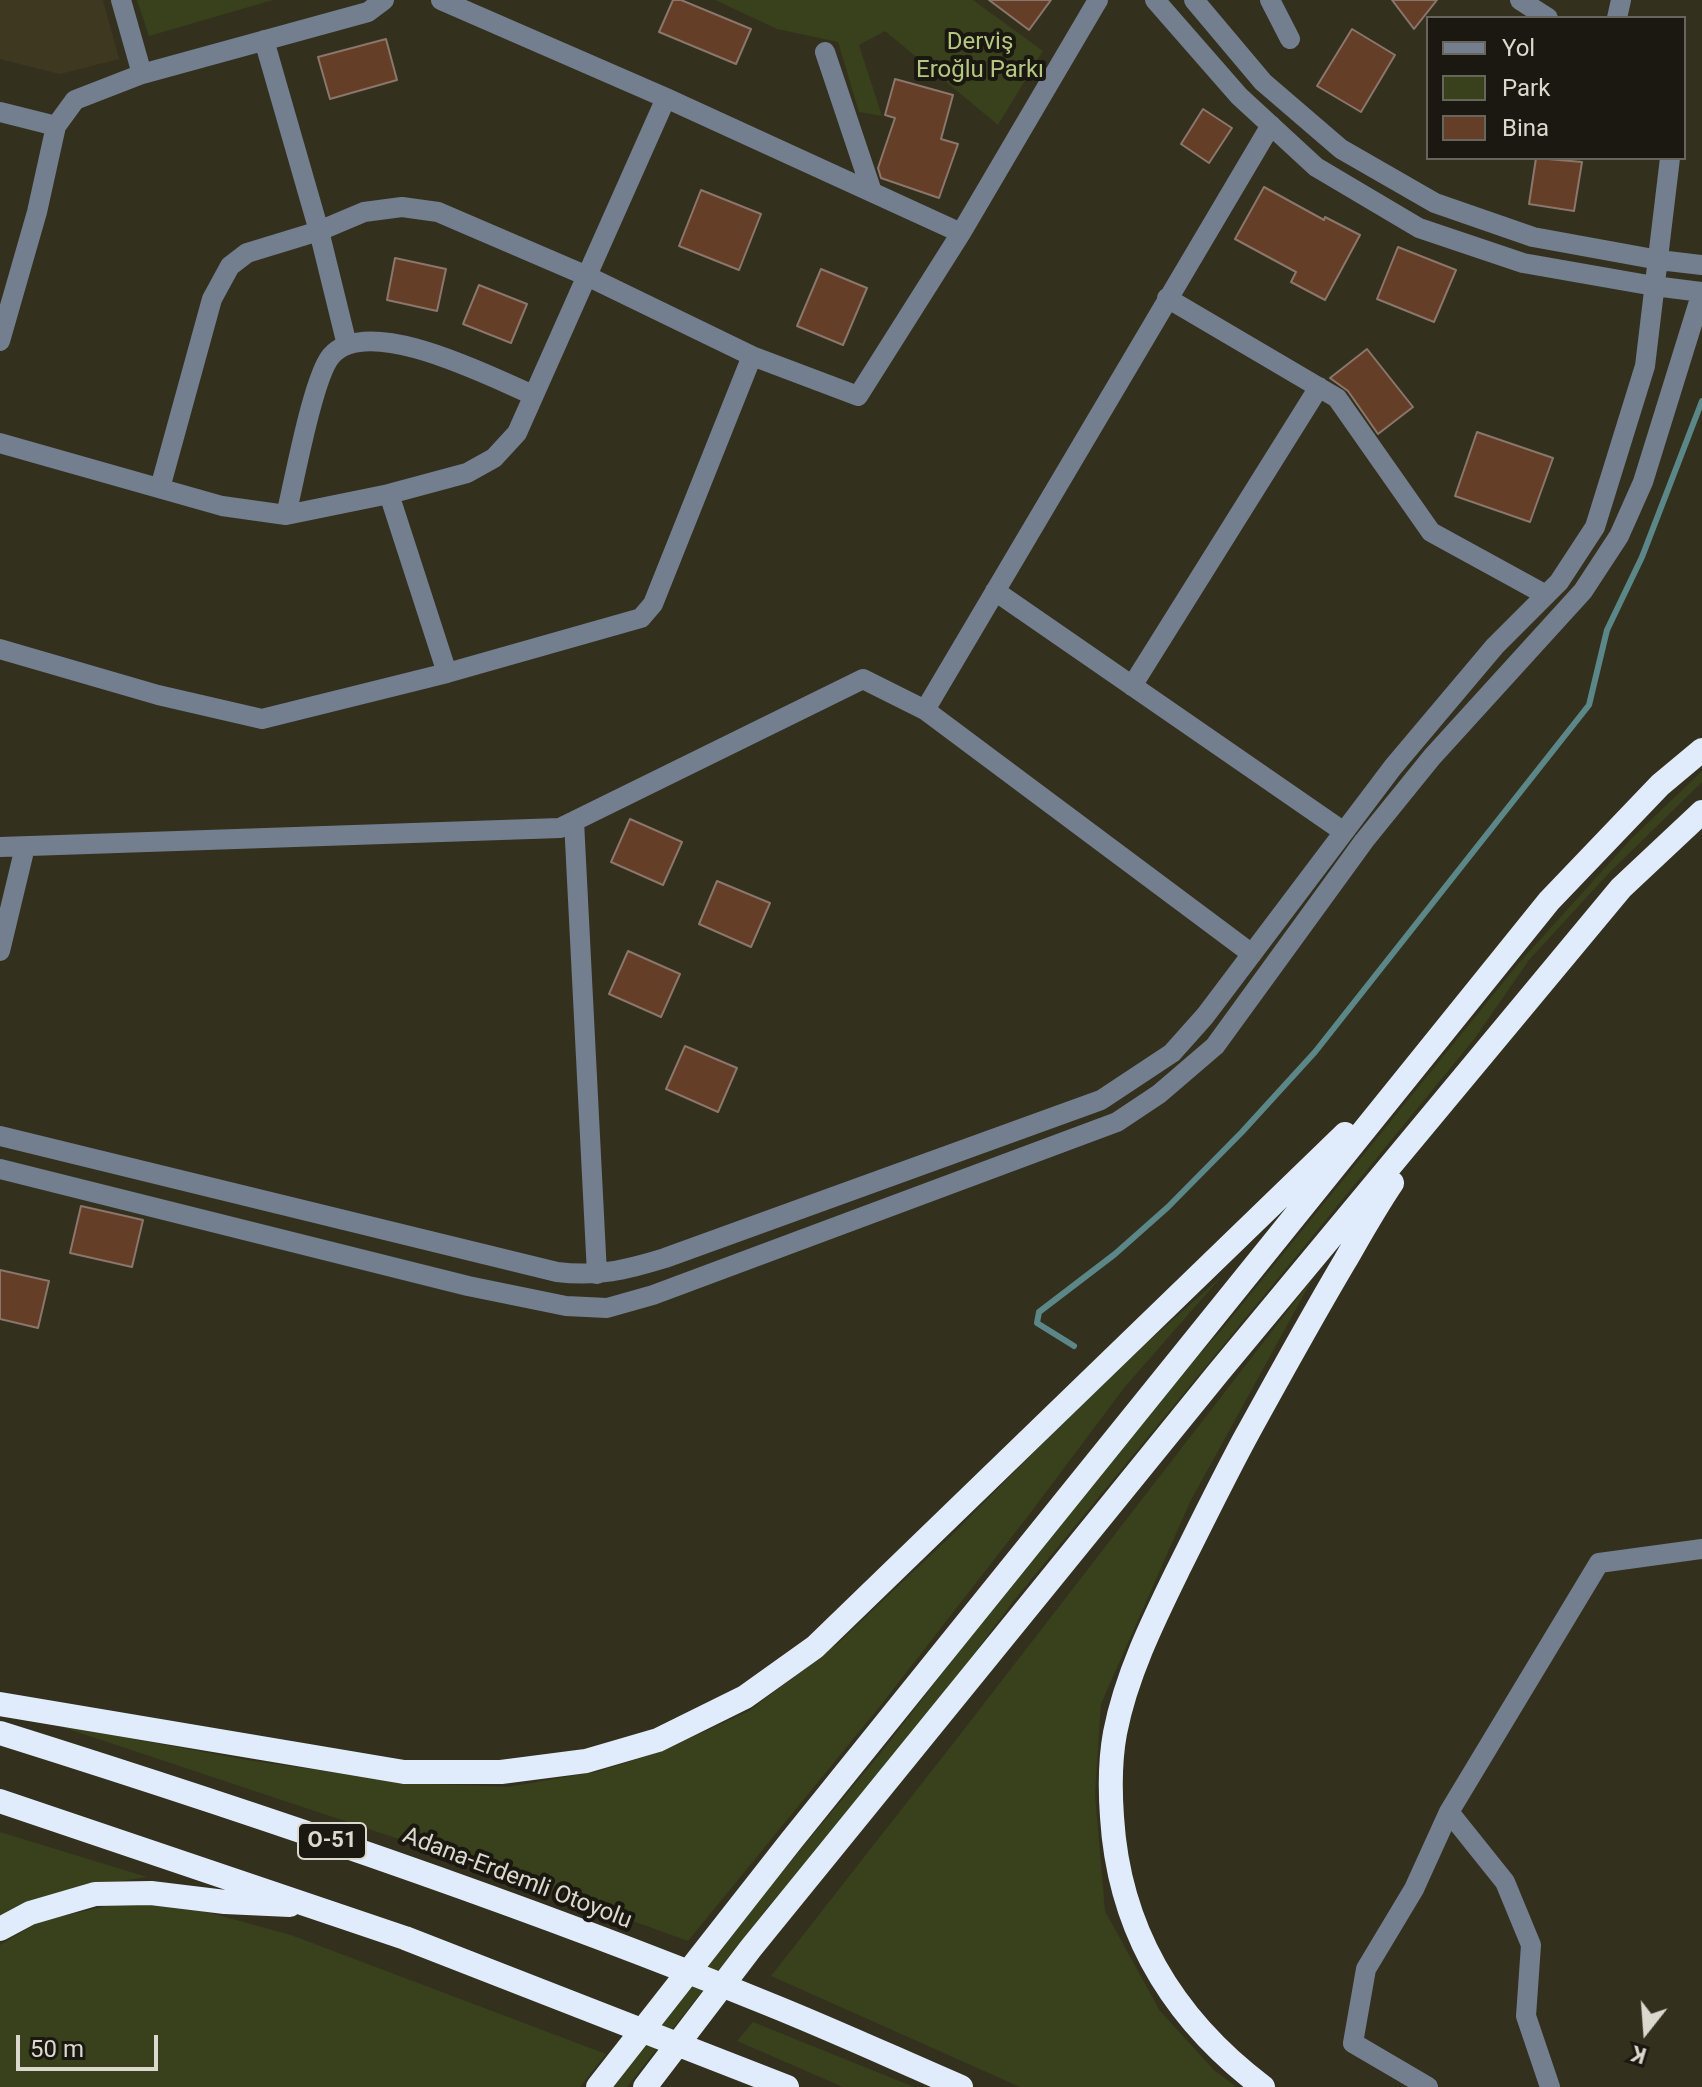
<!DOCTYPE html>
<html>
<head>
<meta charset="utf-8">
<style>
	body { margin:0 }
	#map { position:relative; width:1702px; height:2087px; overflow:hidden; background:#34301e; font-family:Roboto,sans-serif }
	canvas { display:block }
	.legend { position:absolute; left:1426px; top:16px; width:260px; height:144px; box-sizing:border-box; background:#1a1810; border:2px solid #67655c; margin:0; padding:10px 14px; list-style:none; font-size:24px; color:#dbd8cd }
	.legend li { display:flex; align-items:center; gap:16px; height:40px }
	.legend b { width:40px; border:2px solid #67655c }
	.north { position:absolute; left:1606px; top:1991px; width:80px; height:80px; -webkit-text-stroke:6px #1a1810; paint-order:stroke; rotate:197deg; font-size:22px; font-weight:700; line-height:32px; text-align:center; color:#dbd8cd }
	.north::after { content:''; display:block; margin:auto; width:28px; height:36px; background:#dbd8cd; clip-path:polygon(50% 0,100% 100%,50% 72%,0 100%) }
	.scale { position:absolute; left:16px; top:2035px; width:142px; height:36px; box-sizing:border-box; border:4px solid #dbd8cd; border-top:0; padding-left:10px; font-size:24px; line-height:28px; white-space:nowrap; color:#dbd8cd; -webkit-text-stroke:6px #1a1810; paint-order:stroke }
</style>
</head>
<body>
<div id="map">
<canvas width="1702" height="2087"></canvas>
<ul class="legend">
<li><b style="height:10px;background:#737e8f"></b>Yol</li>
<li><b style="height:22px;background:#38401c"></b>Park</li>
<li><b style="height:22px;background:#653e28"></b>Bina</li>
</ul>
<div class="north">K</div>
<div class="scale">50 m</div>
</div>
<script>
const g = document.querySelector('canvas').getContext('2d');
g.lineJoin = 'round';
function fillPath(path, color) { g.fillStyle = color; g.fill(path, 'evenodd'); }
function stroke(path, color, width, dash) { g.strokeStyle = color; g.lineWidth = width; g.lineCap = dash ? 'butt' : 'round'; g.setLineDash(dash || []); g.stroke(path); }
function write(font, color, halo, rows, align = 'center') {
  g.font = font + ' Roboto,sans-serif'; g.lineWidth = 8; g.setLineDash([]); g.textBaseline = 'middle'; g.strokeStyle = halo; g.fillStyle = color; for (const [text, x, y, turn = 0] of rows) {
    g.save(); g.translate(x, y); g.rotate((+turn || 0) * Math.PI / 180); g.textAlign = isNaN(turn) ? turn : align; if (halo) g.strokeText(text, 0, 0); g.fillText(text, 0, 0); g.restore();
  }
}
fillPath(new Path2D(`
	M0,0H103L119,59L60,74L0,59Z`), '#3f3820');
fillPath(new Path2D(`
	M137,0H273L149,36Z
	M715,0H973L1043,51L998,125L885,31L859,45L882,116L859,112L838,42L777,29Z
	M1702,771V782L1610,872L1529,960L1475,1038L1012,1603L936,1705L829,1836L768,1907L627,2087H610L737,1926L879,1755L1006,1591L1164,1394L1223,1328L1518,964L1631,839Z
	M1222,1276L1124,1388L1028,1516L881,1705L688,1941L489,1869L53,1724L247,1760L409,1783L508,1787L600,1771L662,1751L749,1711L838,1643L951,1536L1105,1380Z
	M1313,1278L1190,1502L1101,1704L1095,1794L1105,1911L1160,2011L1215,2071L1237,2087H1020L771,1976L962,1732Z
	M0,1832L147,1877L76,1888L0,1918Z
	M116,1904L185,1906L291,1935L606,2054L580,2087H0V1945L40,1921Z
	M753,2022L914,2087H843L737,2041Z`), '#38401c');
stroke(new Path2D(`
	M1074,1346L1037,1323L1039,1312L1115,1254L1168,1207L1242,1132L1315,1052L1589,705L1607,630L1642,557L1702,401`), '#5c8789', 6);
const building = new Path2D(`
	M673,0H681L751,29L736,64L659,32Z
	M989,0H1051L1029,30Z
	M1392,0H1437L1414,29Z
	M1352,29L1395,55L1361,112L1317,86Z
	M386,39L397,80L330,99L318,57Z
	M895,79L953,95L941,139L958,144L939,198L881,178L878,168L895,118L885,115Z
	M1203,109L1232,128L1209,163L1181,144Z
	M1536,158L1582,162L1574,211L1529,204Z
	M1264,187L1324,220L1325,217L1360,235L1325,300L1291,282L1296,272L1235,239Z
	M701,190L761,214L739,270L679,246Z
	M1398,247L1456,270L1434,322L1377,299Z
	M395,258L446,269L437,311L387,300Z
	M821,269L867,288L843,345L797,326Z
	M479,285L527,304L511,343L463,324Z
	M1367,349L1413,407L1378,434L1348,391L1330,378Z
	M1477,432L1553,458L1530,522L1455,496Z
	M630,819L682,842L663,885L611,862Z
	M717,881L770,903L751,947L699,924Z
	M628,951L680,974L661,1017L609,994Z
	M685,1046L737,1068L718,1112L666,1089Z
	M81,1206L143,1220L132,1267L70,1253Z
	M0,1270L49,1281L38,1328L0,1319Z`);
fillPath(building, '#653e28');
stroke(building, '#8b766c', 2);
stroke(new Path2D(`
	M121,0L142,74
	M441,0L666,98L961,233
	M1155,0L1239,96L1316,167L1419,228L1523,263L1654,286L1702,292
	M1194,0L1263,82L1341,149L1435,203L1533,237L1659,260L1702,265
	M1270,0L1290,39
	M1520,0L1548,18
	M1617,18L1621,0
	M264,40L319,231L347,345
	M825,52L872,192
	M0,112L56,126
	M1167,298L1337,398L1431,532L1546,595
	M0,341L37,212L56,126L75,100L142,74L368,12L384,0
	M0,443L222,506L286,515L389,494L467,473L494,458L517,433L666,98
	M160,488L212,299L230,266L247,253L319,231L364,212L402,207L438,212L587,276L752,356L858,396L961,233L1098,0
	M389,494L447,673
	M286,515C294,483 313,377 331,356C368,313 491,377 533,395
	M995,591L1344,832
	M0,649L158,695L262,719L447,673L641,618L653,604L752,356
	M1132,686L1319,387
	M925,710L1271,125
	M574,821L597,1274
	M0,847L560,828L863,679L925,710L1252,954
	M0,951L25,847
	M0,1136L557,1272C597,1277 626,1270 665,1258L1101,1100L1172,1053L1205,1016L1393,767L1495,646L1559,582L1595,527L1645,366L1670,158
	M0,1169L468,1286L566,1306L607,1308L653,1295L1117,1122L1159,1094L1215,1046L1364,841L1432,757L1583,591L1619,536L1643,482L1702,292
	M1428,2087L1353,2043L1366,1969L1414,1889L1449,1812
	M1550,2087L1526,2016L1531,1945L1505,1882L1449,1812L1599,1563L1702,1549`), '#737e8f', 20);
stroke(new Path2D(`
	M0,1704L404,1772H501L586,1761L658,1740L745,1697L815,1647L1345,1134
	M0,1733C258,1814 515,1901 766,2003C831,2029 896,2059 961,2087
	M0,1801L405,1938L787,2087
	M0,1929L30,1913L95,1894L151,1893L225,1902L290,1905
	M598,2087L791,1841L1549,901L1660,785L1702,750
	M645,2087L751,1948L1218,1373L1621,888L1702,812
	M1263,2087C1173,2019 1119,1930 1112,1817C1110,1789 1110,1760 1115,1733C1126,1676 1153,1621 1178,1570C1200,1526 1221,1483 1244,1440C1277,1380 1310,1320 1345,1261C1360,1235 1375,1208 1392,1183`), '#e0ebfc', 24);
for (const [x, y, w] of [
	[332,1841,68]
]) { const box = new Path2D(); box.roundRect(x - w / 2, y - 18, w, 36, 6); g.fillStyle = '#1a1810'; g.fill(box); stroke(box, '#dbd8cd', 2); }
write('bold 22px', '#dbd8cd', null, [
	["O-51",332,1841]
]);
write('24px', '#b6c781', '#1a1810', [
	["Derviş",980,43],
	["Eroğlu Parkı",980,71]
]);
write('24px', '#dbd8cd', '#1a1810', [
	["Adana-Erdemli Otoyolu",517,1879,21]
]);
</script>
</body>
</html>
